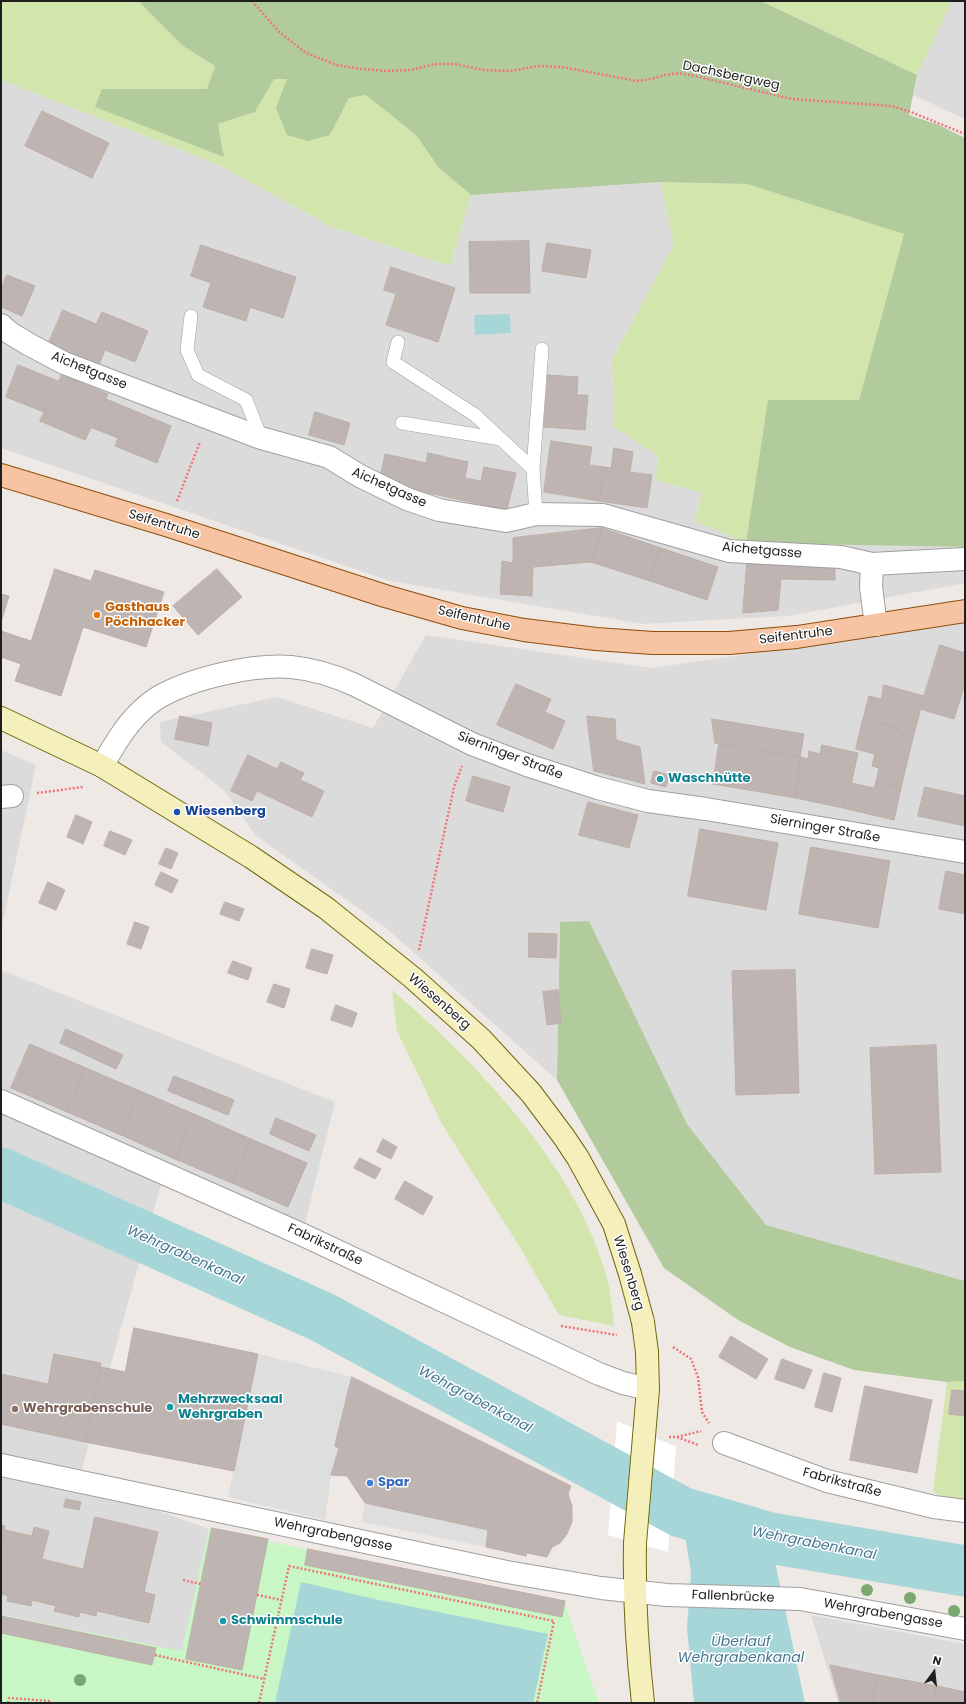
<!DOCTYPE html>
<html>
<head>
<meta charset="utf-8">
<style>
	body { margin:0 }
	#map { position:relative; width:966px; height:1704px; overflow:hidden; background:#eee9e4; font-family:Poppins,sans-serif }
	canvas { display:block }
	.frame { position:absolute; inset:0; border:2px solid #1e1e1e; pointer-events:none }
	.north { position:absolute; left:914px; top:1652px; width:40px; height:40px; -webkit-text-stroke:3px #fff; paint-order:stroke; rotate:15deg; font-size:11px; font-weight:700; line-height:16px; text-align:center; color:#1e1e1e }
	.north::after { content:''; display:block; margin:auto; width:14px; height:18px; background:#1e1e1e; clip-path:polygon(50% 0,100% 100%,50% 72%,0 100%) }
</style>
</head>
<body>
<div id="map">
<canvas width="966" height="1704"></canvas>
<div class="frame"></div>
<div class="north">N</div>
</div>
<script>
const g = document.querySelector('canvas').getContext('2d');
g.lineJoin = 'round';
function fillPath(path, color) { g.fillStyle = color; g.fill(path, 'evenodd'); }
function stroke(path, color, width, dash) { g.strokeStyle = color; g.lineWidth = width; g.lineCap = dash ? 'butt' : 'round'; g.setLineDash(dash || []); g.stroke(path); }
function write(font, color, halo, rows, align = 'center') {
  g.font = font + ' Poppins,sans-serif'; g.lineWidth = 3; g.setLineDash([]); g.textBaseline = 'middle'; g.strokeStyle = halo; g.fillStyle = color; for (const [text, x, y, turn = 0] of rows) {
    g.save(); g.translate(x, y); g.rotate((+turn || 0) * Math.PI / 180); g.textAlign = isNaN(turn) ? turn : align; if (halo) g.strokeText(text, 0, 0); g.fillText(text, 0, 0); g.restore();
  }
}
fillPath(new Path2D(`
	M952,1H965V119L913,95L917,75Z
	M1,80L217,164L332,227L450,266L471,195L660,182L674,244L612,360L614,427L658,456L656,480L702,493L695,521L746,543L965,547V583L788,616L643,624L390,581L1,448Z
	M965,623V1281L766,1225L687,1124L589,922L560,923L557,1080L385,927L255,835L225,791L161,742L160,722L277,697L373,728L426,635L651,668Z
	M1,750L36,765L1,931Z
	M1,970L335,1102L304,1227L164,1173L78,1483L209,1529L182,1652L1,1615Z
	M811,1615L965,1644V1703H838Z`), '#dcdbdb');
fillPath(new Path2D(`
	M1,1H138L183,46L215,66L207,89H102L224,157L218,124L255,112L274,79H288L276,108L330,135L349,98L366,95L416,135L439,168L471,195L450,266L332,227L217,164L1,80Z
	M761,1H952L917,75Z
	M660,182L747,184L905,234L859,400H768L746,543L695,521L702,493L656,480L658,456L614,427L612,360L674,244Z
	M392,990C475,1061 577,1167 606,1275C611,1291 612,1309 614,1326L559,1315L521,1249L442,1124L397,1031Z
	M965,1381V1501L946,1498L933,1492L947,1382Z`), '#d2e5ad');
fillPath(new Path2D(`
	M138,1H761L917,75L909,115L939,125L965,138V547L746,543L768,400H859L904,234L747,184L660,182L471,195L439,168L416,135L366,95L349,98L330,135L308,141L287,135L276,108L287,79H274L255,112L218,124L224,157L95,107L102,89H207L215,66L183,46Z
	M589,921L687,1124L766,1225L965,1281V1381L947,1382L854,1370L790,1347L738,1320L664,1268L557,1080L560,922Z`), '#b1cb9c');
fillPath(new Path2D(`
	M209,1529L565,1604L599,1703H1V1615L182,1651Z`), '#c8f6c4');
fillPath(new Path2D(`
	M258,1354L352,1377L339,1448L331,1475L325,1520L228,1497Z
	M365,1503L488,1530L486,1547L361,1522Z`), '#dedede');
fillPath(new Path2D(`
	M510,314L511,333L475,335L474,315Z
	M681,1512L770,1538L805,1703H694L687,1628L691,1572Z
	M301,1582L379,1600L548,1634L533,1703H275Z`), '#a7d6d9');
fillPath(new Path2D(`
	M617,1421L676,1447L668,1552L608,1535Z`), '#fff');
stroke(new Path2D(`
	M1,1173L322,1317L681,1512L770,1538L965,1571`), '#a7d6d9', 51);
const building = new Path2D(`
	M42,111L109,143L92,178L25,146Z
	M529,241L530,293H470L469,242Z
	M547,243L591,250L586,278L542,271Z
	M201,245L296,277L283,318L250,307L246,321L203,307L211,283L191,276Z
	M391,267L455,288L438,342L386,325L396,294L384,290Z
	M7,275L35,286L22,316L1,307V289Z
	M63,310L96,324L102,312L148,331L135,362L105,350L97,369L47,347Z
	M18,365L60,382L44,412L6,397Z
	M62,375L108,394L85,440L40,421Z
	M548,375L578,377L577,395H588L585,430L544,427Z
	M106,399L171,426L157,463L115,446L118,438L90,427Z
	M315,412L350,423L344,445L309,435Z
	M551,441L592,447L589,465L604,467L599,501L544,492Z
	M614,448L633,452L630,472L652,475L647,508L599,501L604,467L611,468Z
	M428,453L468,462L465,478L481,481L484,467L516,473L507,510L379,482L385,454L426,463Z
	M602,528L661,548L650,581L591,562Z
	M602,528L591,562L533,567L532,596L500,594L502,561L513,563V538Z
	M661,548L718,567L707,600L650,581Z
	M747,563L835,567V580L781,579L778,610L743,613Z
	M55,569L91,581L95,570L164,592L146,647L83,627L61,696L15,681L21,664L1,657V631L31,641Z
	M217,569L242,597L198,635L173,606Z
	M1,594L9,596L1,622Z
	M940,645L965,653V684L954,719L920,709Z
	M516,684L551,699L545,712L565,721L553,749L497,725Z
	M884,685L924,696L912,742L894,727L863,719L869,696L881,699Z
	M180,716L212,723L208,746L175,739Z
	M587,716L615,719L616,740L640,747L645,784L594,771Z
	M712,719L804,734L800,757L715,743Z
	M863,719L894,727L912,742L901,788L876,782L879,768L872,766L875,754L856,749Z
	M719,744L800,757L796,798L713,784Z
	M822,745L858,753L849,794L846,793L843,808L796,798L800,757L808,759L809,751L820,754Z
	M248,755L277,769L281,762L304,773L300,780L324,791L312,817L257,791L252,801L231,791Z
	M654,771L669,775L666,787L651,783Z
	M473,776L510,787L503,812L466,801Z
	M876,782L901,788L894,820L843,808L846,793L849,794L851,783L874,788Z
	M925,787L965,796V826L918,816Z
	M588,802L638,815L629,848L579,835Z
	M76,815L92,822L83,844L67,837Z
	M700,829L778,843L766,910L688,896Z
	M110,831L132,840L125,855L104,846Z
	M811,847L890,861L878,928L799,914Z
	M166,848L178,853L171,869L159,864Z
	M946,871L965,875V914L939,909Z
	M161,872L178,880L172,893L155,885Z
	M48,882L65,890L56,910L39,903Z
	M225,902L244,909L239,921L220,914Z
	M135,922L149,927L141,949L127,944Z
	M529,933L557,934L556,958L529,957Z
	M312,949L333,955L327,974L306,968Z
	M233,961L252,968L248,980L228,973Z
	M795,970L799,1093L736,1095L732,971Z
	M274,984L290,989L284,1008L267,1002Z
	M558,990L561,1023L547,1025L543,992Z
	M336,1005L357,1013L352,1027L331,1020Z
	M66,1029L123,1055L116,1069L60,1043Z
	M30,1044L86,1068L67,1112L11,1088Z
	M936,1045L941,1172L875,1174L870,1048Z
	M86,1068L140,1091L121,1135L67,1112Z
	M174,1076L234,1100L228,1115L168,1091Z
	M140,1091L194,1114L175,1159L121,1135Z
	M194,1114L251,1139L232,1183L175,1159Z
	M276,1118L316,1135L309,1151L270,1134Z
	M251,1139L307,1163L288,1207L232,1183Z
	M383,1139L397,1147L391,1159L377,1152Z
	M360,1158L381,1169L375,1179L354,1168Z
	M405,1181L433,1197L423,1215L395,1199Z
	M134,1328L258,1354L234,1471L85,1442L101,1367L125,1372Z
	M731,1336L768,1359L756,1379L719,1357Z
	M54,1354L101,1363L85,1442L1,1424V1374L48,1384Z
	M782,1359L812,1370L804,1389L775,1379Z
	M824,1373L841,1378L832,1412L815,1407Z
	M352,1377L571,1486L568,1494L572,1506V1522L567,1534L560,1543L552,1547L547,1557L527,1553L526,1556L486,1547L488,1530L365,1503L347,1476L331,1475L339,1448L335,1446Z
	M865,1386L932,1400L917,1473L850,1460Z
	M952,1390L965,1391V1416L949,1414Z
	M66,1499L81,1502L79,1510L64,1507Z
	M95,1517L158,1532L144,1592L155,1595L149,1623L97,1611L96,1616L80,1612L79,1617L54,1611L56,1606L32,1600L31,1606L7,1601L8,1596L1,1594V1546L5,1530L32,1536L34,1527L49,1531L42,1559L83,1569Z
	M1,1525L5,1526L1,1546Z
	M212,1528L268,1539L242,1670L186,1659Z
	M308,1549L565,1601L562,1617L305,1565Z
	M1,1616L156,1648L152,1665L1,1633Z
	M830,1665L878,1675L872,1703H841Z
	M878,1675L937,1686L933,1703H872Z
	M937,1686L965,1692V1703H933Z`);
fillPath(building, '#beb4b1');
stroke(building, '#bfaea8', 1);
const service = new Path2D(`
	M191,316L187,350L198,375L246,400L261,438
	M398,342L393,362L475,415L533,469
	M402,423L501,439
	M536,514L533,469L542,349`);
const minor = new Path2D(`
	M1,325L10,333L30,345L64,363L261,438L329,457L360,476L407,499L439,510L506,521L536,514L603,515L729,551L841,557L872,564L965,559
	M872,564L871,587L876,625
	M102,766C112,749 123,729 138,714C144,708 152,701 159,697C192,678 253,664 291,667C313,669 335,676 355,685L472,744L527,765L598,788L648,801L706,809L965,852
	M1,797L12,796
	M1,1101L303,1235L599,1374L623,1383L648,1389
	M724,1443L827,1481L934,1507L965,1511
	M1,1465L507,1572L601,1588L667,1595L800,1599L965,1629`);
const secondary = new Path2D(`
	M1,718L102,766L251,857L326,908L413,978L481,1039L531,1093L564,1137L578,1158L614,1224L630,1274L643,1322
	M643,1703C637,1650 634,1596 635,1543L648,1389L647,1352`);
const primary = new Path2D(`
	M1,475L166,525L385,596L462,618L524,630L596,639L653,643H729L797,637L965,611`);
stroke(service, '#9f9f9f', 14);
stroke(minor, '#9f9f9f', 24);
stroke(secondary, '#6e690c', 24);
stroke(primary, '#8e4d0a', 24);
stroke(new Path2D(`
	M252,1L280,33L306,53L337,65L361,69L386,71L411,70L434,64H455L483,70L511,71L538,66L562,67L637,81L651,79L665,75L679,73L695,76L792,99L892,106L911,112L965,134
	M177,501L200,442
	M37,793L83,787
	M419,950L454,787L462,766
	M561,1326L617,1335
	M673,1347L691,1359L698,1377L702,1412L709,1423
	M669,1437H677L698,1445
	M677,1437L701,1431
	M183,1580L201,1584
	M257,1595L282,1600
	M155,1655L264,1679
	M8,1703L9,1698L49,1701V1703
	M259,1703L289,1566L554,1621L537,1703`), '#f1737a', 2.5, [2, 2]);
stroke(service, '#fff', 13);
stroke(minor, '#fff', 22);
stroke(secondary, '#f5efbb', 22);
stroke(primary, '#f6c4a2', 22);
const secondaryBridge = new Path2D(`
	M643,1322L647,1352`);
stroke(secondaryBridge, '#6e690c', 24, []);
stroke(secondaryBridge, '#f5efbb', 22);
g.fillStyle = '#79a970';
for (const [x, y] of [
	[867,1590],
	[910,1598],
	[954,1611],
	[80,1680]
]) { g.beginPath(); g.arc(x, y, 6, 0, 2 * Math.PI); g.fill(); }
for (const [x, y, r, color] of [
	[97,615,4,"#e8710a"],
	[660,779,4,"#0f9aa8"],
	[177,812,4,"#1a4fb4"],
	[170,1407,4,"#0f9aa8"],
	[15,1409,4,"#8d6e63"],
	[370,1483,4,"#3f7fe0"],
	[223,1621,4,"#0f9aa8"]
]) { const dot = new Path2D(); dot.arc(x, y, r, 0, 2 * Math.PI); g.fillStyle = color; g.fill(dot); stroke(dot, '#fff', 1.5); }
write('13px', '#1e1e1e', '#fff', [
	["Dachsbergweg",731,76,12],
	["Aichetgasse",89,371,22],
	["Aichetgasse",389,488,24],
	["Seifentruhe",164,525,17],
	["Aichetgasse",762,551,5],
	["Seifentruhe",474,619,13],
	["Seifentruhe",796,636,-7],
	["Sierninger Straße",510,756,21],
	["Sierninger Straße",825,829,10],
	["Wiesenberg",439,1002,41],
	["Fabrikstraße",325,1245,25],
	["Wiesenberg",628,1273,73],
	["Fabrikstraße",842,1483,15],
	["Wehrgrabengasse",333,1535,12],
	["Fallenbrücke",733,1597,2],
	["Wehrgrabengasse",883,1614,10]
]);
write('bold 13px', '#c56008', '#fff', [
	["Gasthaus",105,608],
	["Pöchhacker",105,623]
], 'left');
write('bold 13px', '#0d838f', '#fff', [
	["Waschhütte",668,779],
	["Mehrzwecksaal",178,1400],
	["Wehrgraben",178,1415],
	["Schwimmschule",231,1621]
], 'left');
write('bold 13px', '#164399', '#fff', [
	["Wiesenberg",185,812]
], 'left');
write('bold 13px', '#785e54', '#fff', [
	["Wehrgrabenschule",23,1409]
], 'left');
write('bold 13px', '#366cbe', '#fff', [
	["Spar",378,1483]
], 'left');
write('italic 14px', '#477790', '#fff', [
	["Wehrgrabenkanal",185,1256,24],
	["Wehrgrabenkanal",475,1400,28],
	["Wehrgrabenkanal",814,1544,11],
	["Überlauf",741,1642],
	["Wehrgrabenkanal",741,1658]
]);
</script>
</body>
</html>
